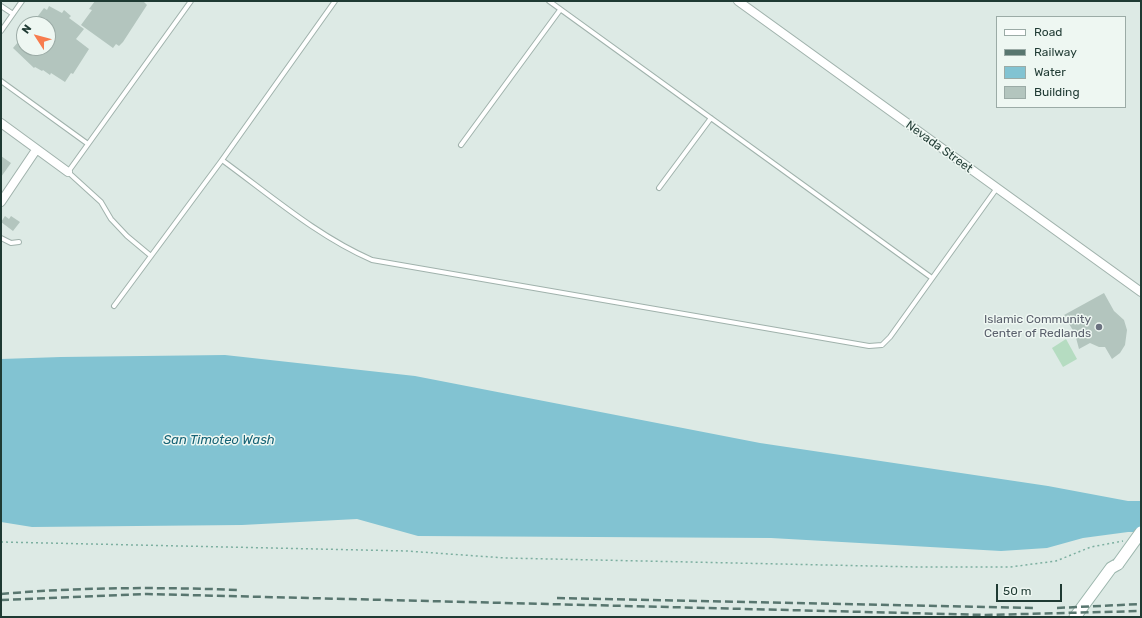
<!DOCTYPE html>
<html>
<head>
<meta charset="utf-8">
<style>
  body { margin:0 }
  #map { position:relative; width:1142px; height:618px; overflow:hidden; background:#ddeae5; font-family:Rubik,sans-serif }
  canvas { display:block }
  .frame { position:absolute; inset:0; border:2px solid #1f3a33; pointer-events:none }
  .legend { position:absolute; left:996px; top:16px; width:130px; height:92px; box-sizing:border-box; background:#eef7f2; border:1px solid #9baba6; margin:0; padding:5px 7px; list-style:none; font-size:12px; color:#1f3a33 }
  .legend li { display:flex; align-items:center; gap:8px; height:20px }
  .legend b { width:20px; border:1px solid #9baba6 }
  .north { position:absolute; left:16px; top:16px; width:40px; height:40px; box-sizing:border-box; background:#eef7f2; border:1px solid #9baba6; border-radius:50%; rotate:306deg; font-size:11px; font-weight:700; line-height:16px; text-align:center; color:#1f3a33 }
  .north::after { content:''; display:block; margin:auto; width:14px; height:18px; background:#f77c4e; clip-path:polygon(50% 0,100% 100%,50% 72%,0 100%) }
  .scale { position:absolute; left:996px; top:584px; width:66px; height:18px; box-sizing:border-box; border:2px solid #1f3a33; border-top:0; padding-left:5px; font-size:12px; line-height:14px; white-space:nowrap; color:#1f3a33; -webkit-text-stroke:3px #eef7f2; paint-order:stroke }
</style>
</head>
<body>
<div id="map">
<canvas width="1142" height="618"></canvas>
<div class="frame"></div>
<ul class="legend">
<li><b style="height:5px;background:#fff"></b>Road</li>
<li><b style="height:5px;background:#58766f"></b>Railway</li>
<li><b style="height:11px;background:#82c3d2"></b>Water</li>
<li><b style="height:11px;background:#b3c5be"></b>Building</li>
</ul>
<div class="north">N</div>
<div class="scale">50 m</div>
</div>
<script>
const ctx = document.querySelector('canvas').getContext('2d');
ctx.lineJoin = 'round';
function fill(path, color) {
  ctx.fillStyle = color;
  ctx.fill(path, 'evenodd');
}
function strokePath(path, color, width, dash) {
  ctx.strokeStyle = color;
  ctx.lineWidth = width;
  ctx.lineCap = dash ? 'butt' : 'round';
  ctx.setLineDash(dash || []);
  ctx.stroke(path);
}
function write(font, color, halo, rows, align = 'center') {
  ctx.font = font + ' Rubik,sans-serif';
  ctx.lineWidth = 3;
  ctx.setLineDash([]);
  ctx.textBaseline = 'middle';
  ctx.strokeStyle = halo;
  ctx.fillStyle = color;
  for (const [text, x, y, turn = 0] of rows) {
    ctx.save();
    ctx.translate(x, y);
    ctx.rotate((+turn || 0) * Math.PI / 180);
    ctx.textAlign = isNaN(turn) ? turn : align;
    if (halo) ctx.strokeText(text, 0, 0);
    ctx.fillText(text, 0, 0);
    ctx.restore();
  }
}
fill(new Path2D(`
  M1066,339L1077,359L1063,367L1052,348Z`), '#b5dcc1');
fill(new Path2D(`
  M225,355L415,376L760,443L1048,486L1128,501H1141V532H1128L1083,538L1047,548L1001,551L771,538L418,536L357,519L242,525L32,527L1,522V359L61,357Z`), '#82c3d2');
fill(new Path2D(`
  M95,1H143L147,5L123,42L119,46L116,44L113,48L81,25L92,10L89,9Z
  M49,6L62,13L64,10L71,16L69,18L84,29L76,39L89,49L73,74L71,73L65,82L51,73L50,75L43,70L42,71L35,67L34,68L13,48L24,35V48H48V24H32L44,8L47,10Z
  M1,156L11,163L1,177Z
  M5,216L9,219L11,216L20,222L13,231L1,222Z
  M1104,293L1114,311L1124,320L1127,330L1125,345L1120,353L1112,359L1105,347H1099L1090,343L1079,349L1075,334L1064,315Z`), '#b3c5be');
const lane = new Path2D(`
  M549,1L932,278
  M1,6L13,14
  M1,31L22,1
  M1,81L88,144
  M461,145L560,10
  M222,160L335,1
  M659,188L711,118
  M1,238L11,243L19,242
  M151,256L127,236L111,219L101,202L68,172L191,1
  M114,306L222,160C270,195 317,236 372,260L869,346L882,345L890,337L997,188`);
const street = new Path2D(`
  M738,1L1141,292
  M1,123L68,172
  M1,202L36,150`);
const secondary = new Path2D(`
  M1075,617L1111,568L1118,564`);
strokePath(lane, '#a0b2ac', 6);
strokePath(street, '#a0b2ac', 10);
strokePath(secondary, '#9cb6ad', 13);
strokePath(new Path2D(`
  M1,542L407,551L505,558L918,567H1010L1056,561L1091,547L1123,541`), '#7cafa0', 1.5, [2, 3]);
strokePath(lane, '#fff', 4);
strokePath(street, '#fff', 8);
strokePath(secondary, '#fff', 11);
strokePath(new Path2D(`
  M1,594C81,587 160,587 239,590
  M557,598L1033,608
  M1,600L147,594L986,615L1141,611
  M1057,608L1141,604`), '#58766f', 2.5, [8, 4]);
const secondaryBridge = new Path2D(`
  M1118,564L1141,532`);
strokePath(secondaryBridge, '#9cb6ad', 13, []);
strokePath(secondaryBridge, '#fff', 11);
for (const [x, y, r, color] of [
  [1099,327,4,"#6b7280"]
]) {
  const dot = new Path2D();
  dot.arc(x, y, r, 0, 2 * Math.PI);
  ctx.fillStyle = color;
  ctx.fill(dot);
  strokePath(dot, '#eef7f2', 1.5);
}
write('12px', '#1f3a33', '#eef7f2', [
  ["Nevada Street",939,147,36]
]);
write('12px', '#5b616d', '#eef7f2', [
  ["Islamic Community",1091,320],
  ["Center of Redlands",1091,334]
], 'right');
write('italic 13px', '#176477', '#eef7f2', [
  ["San Timoteo Wash",219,440]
]);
</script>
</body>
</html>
